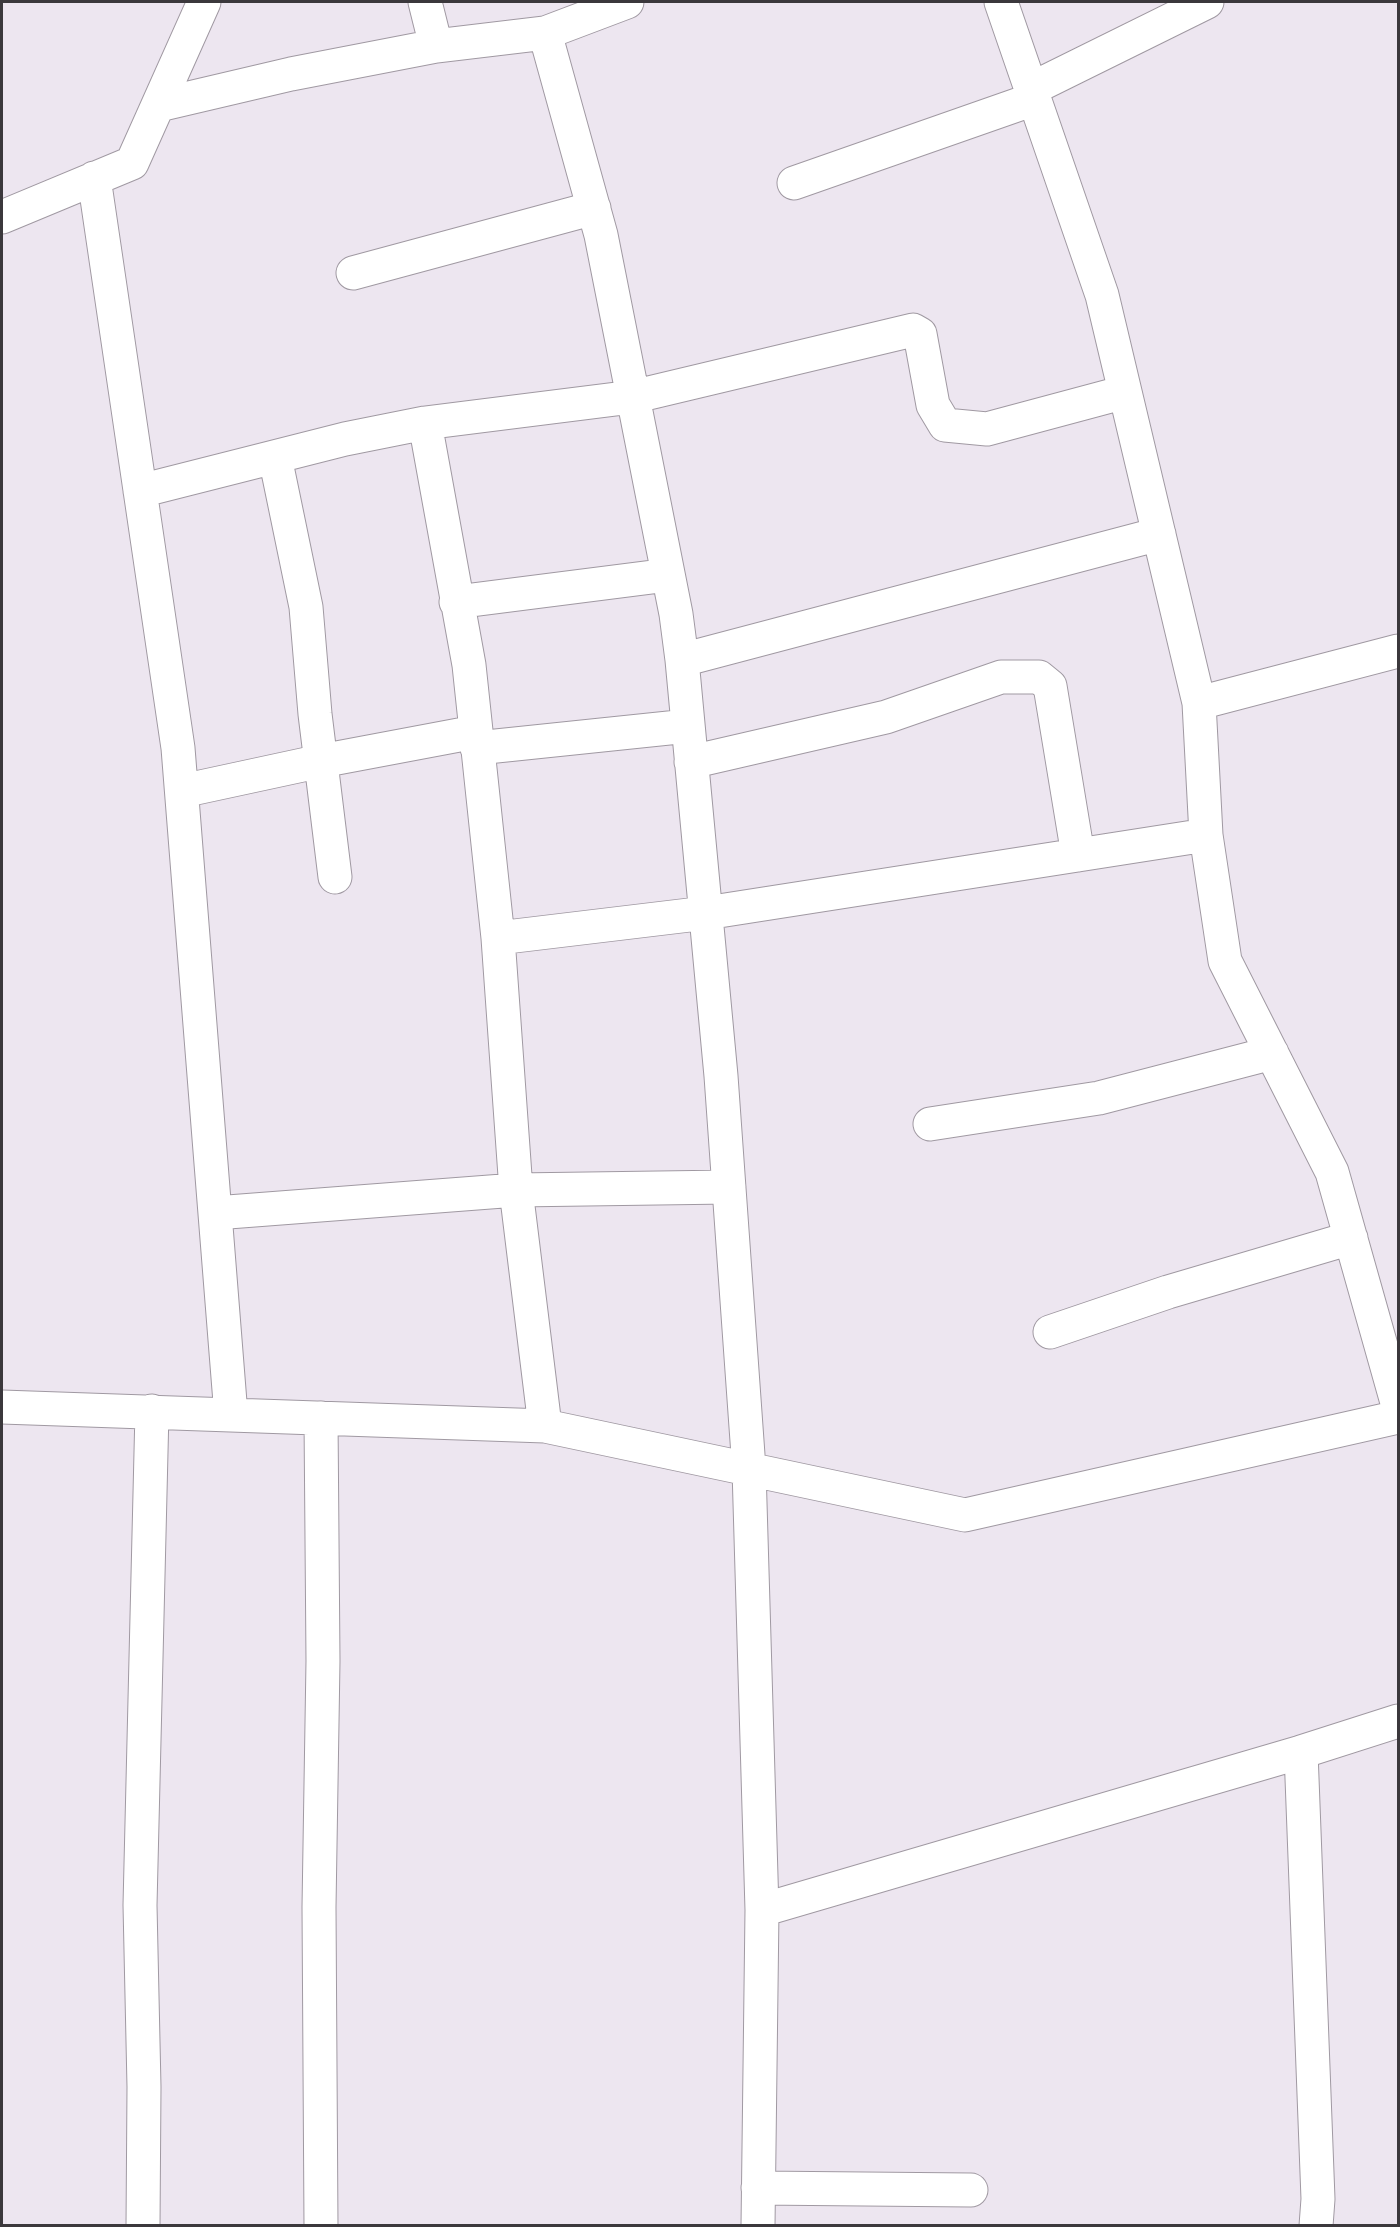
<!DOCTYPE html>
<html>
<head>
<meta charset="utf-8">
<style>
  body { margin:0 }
  #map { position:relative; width:1400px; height:2227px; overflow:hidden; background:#ede6f0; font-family:Signika,sans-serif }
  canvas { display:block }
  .frame { position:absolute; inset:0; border:3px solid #3b383c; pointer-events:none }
</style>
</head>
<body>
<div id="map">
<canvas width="1400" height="2227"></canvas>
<div class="frame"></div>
</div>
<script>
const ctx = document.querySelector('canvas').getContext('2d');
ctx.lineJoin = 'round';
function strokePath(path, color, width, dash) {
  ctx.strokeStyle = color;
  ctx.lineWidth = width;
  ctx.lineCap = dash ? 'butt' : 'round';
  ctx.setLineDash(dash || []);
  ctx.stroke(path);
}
const minor = new Path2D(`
  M425,2L436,46
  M1001,2L1102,295L1199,703L1206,835L1225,961L1332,1172L1398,1406
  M545,33L601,235L676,614L682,660L721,1076L749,1469L762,1910L758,2226
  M1031,89L1207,2
  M159,105L291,74L436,46L545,33L627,2
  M94,178L178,748L231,1415
  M794,183L1034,99
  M2,217L132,163L204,2
  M353,273L594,208
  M425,423L469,665L498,938L516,1190L545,1426
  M275,457L306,607L315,714L335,877
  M140,491L345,439L425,423L632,397L913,330L920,334L933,405L945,425L987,429L1125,392
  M456,602L668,575
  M682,660L1159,534
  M1199,703L1398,651
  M477,748L688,726
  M691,762L886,717L1001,677H1039L1050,686L1078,855
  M182,791L321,761L475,732
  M498,938L706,913L1206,835
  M930,1124L1099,1098L1272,1053
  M215,1213L516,1190L729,1187
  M1050,1332L1168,1292L1351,1238
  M2,1407L545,1426L965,1515L1398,1417
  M321,1418L323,1661L319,1907L321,2226
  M762,1910L1301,1752
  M758,2188L971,2190
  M143,2226L144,2087L140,1905L152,1411
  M1316,2226L1318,2199L1301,1752L1398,1721`);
strokePath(minor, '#a099a2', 35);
strokePath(minor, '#fff', 33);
</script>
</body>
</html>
